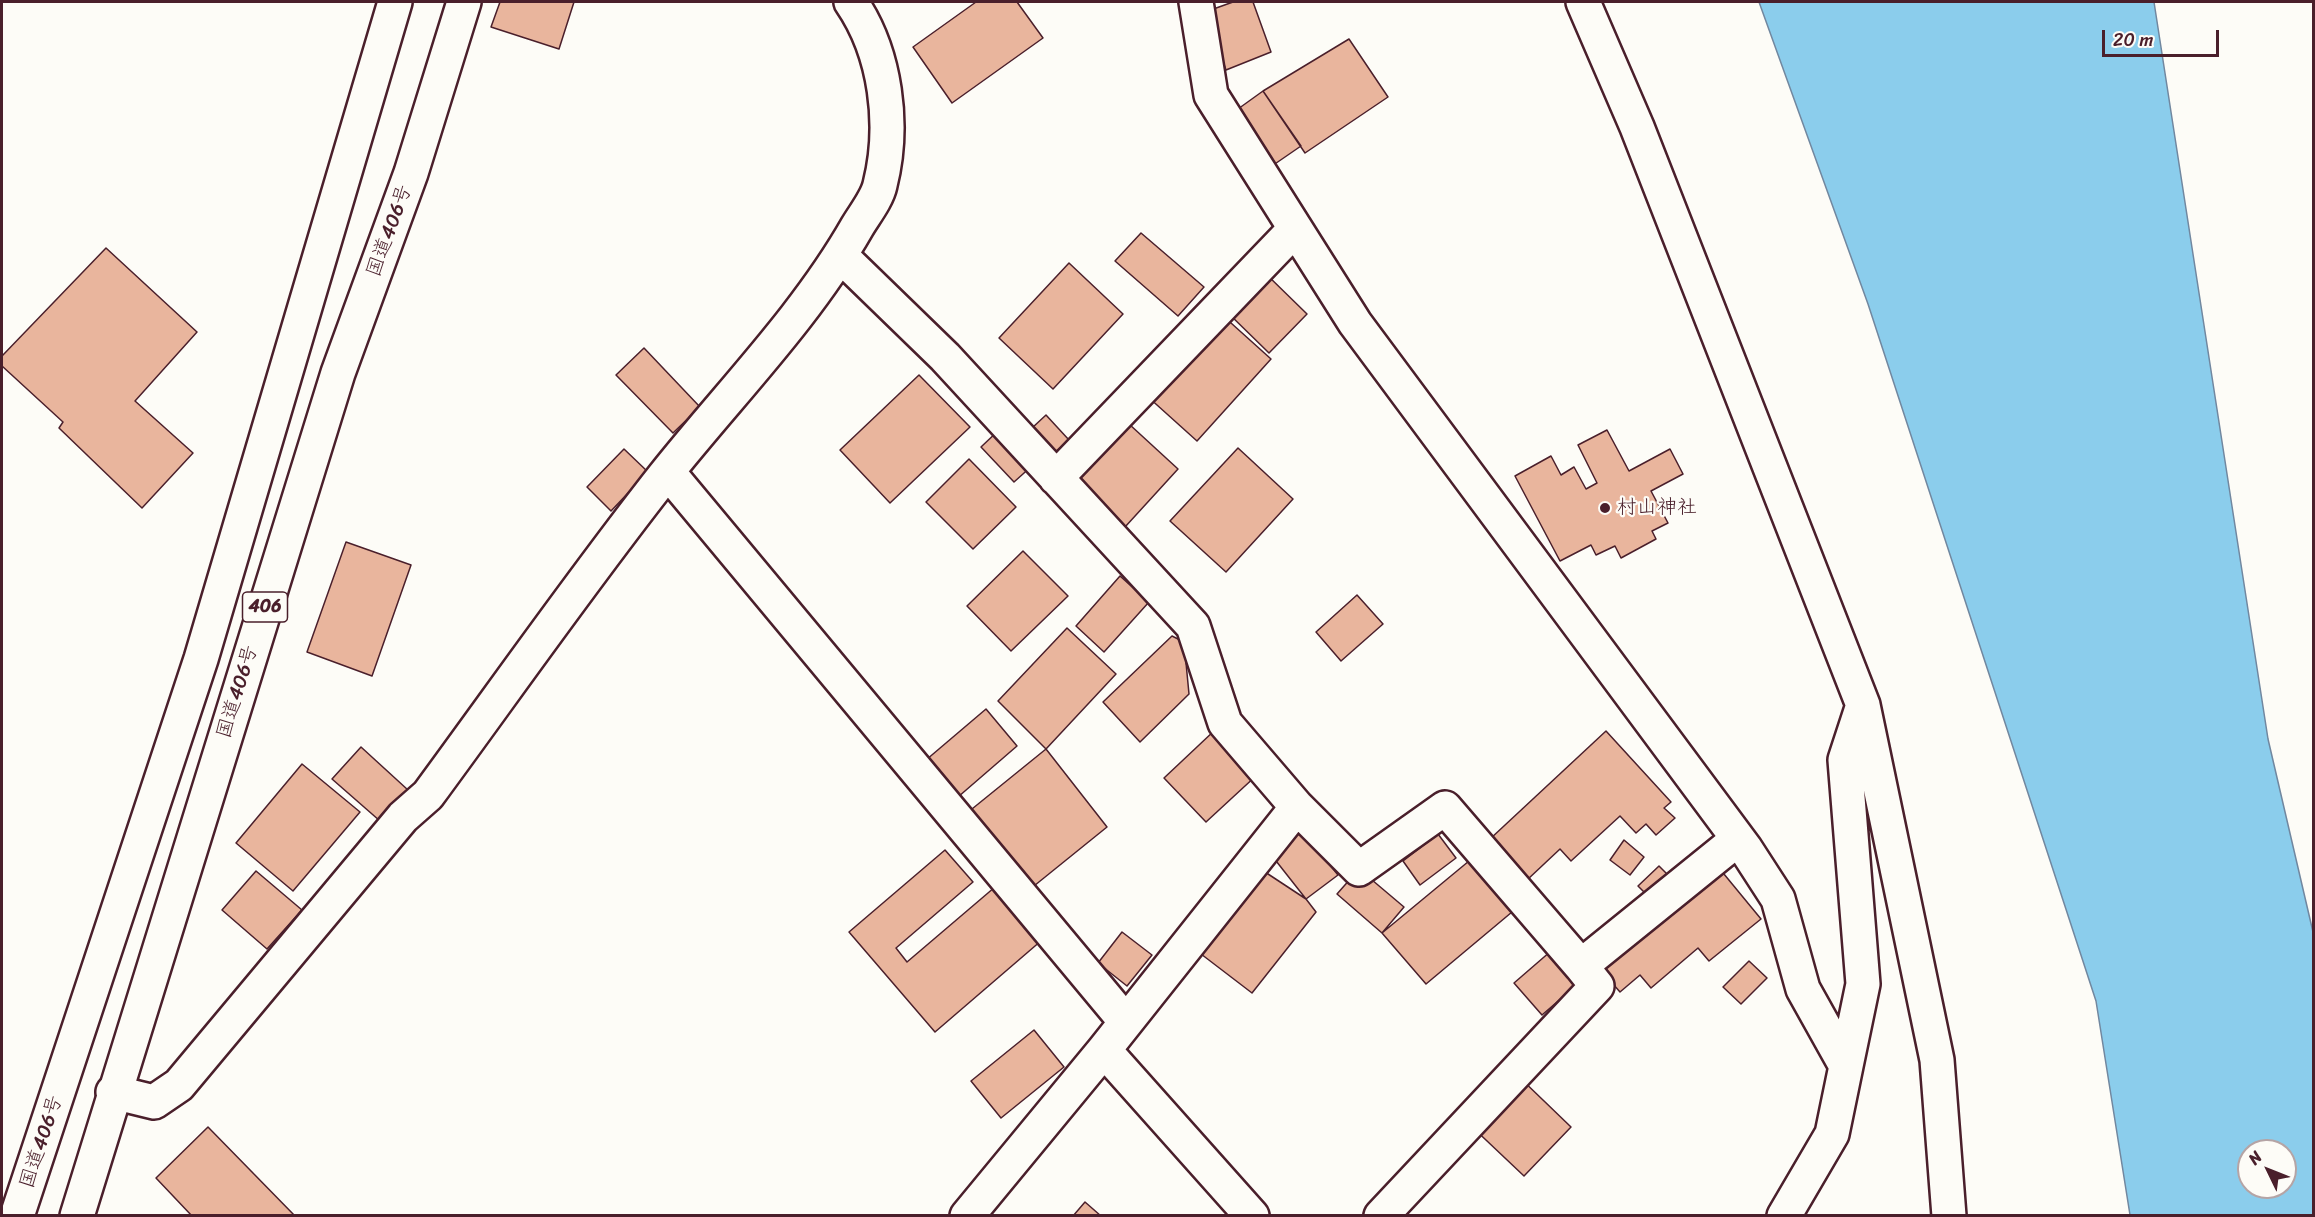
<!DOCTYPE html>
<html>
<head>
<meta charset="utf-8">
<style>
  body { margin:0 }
  #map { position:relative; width:2315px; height:1217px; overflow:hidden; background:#fdfcf7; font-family:Sriracha,sans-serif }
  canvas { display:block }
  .frame { position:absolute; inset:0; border:3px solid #4a1f2b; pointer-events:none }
  .north { position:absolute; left:2237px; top:1139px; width:60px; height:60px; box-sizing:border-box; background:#fdfcf7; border:2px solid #b5a4a5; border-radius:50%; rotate:313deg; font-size:16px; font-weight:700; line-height:24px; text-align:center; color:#4a1f2b }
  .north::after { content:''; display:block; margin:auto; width:21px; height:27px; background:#4a1f2b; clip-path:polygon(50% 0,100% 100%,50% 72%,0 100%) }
  .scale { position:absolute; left:2102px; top:30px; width:117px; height:27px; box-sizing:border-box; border:3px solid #4a1f2b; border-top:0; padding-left:8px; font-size:18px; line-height:21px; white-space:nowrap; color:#4a1f2b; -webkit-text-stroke:4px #fdfcf7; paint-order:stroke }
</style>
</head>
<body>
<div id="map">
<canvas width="2315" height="1217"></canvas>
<div class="frame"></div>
<div class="north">N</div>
<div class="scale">20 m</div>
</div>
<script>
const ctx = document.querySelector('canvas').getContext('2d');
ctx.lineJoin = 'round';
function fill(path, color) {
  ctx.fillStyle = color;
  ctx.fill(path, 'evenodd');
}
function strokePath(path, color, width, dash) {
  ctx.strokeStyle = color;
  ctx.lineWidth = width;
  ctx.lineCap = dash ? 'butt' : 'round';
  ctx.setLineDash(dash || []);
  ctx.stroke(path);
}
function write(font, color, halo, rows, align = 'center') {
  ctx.font = font + ' Sriracha,"Klee One",sans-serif';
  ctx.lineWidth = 4.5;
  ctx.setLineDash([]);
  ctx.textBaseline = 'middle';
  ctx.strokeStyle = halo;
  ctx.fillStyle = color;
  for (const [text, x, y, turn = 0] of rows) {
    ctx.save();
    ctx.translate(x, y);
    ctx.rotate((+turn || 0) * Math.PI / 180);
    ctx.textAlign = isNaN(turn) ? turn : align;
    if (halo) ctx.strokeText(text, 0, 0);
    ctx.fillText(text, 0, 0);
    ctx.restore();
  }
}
const water = new Path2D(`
  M1759,2H2154L2268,739L2313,932V1215H2130L2096,1001L1868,304ZM2249,1151H2285V1187H2249Z`);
fill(water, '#8bcdec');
strokePath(water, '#71879f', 1.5);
const building = new Path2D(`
  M500,2H574L559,49L491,27Z
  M976,2H1017L1043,38L952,103L913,47Z
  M1233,2H1253L1271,52L1226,70L1205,12Z
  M1349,39L1388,97L1305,153L1263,91Z
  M1263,91L1301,146L1269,168L1231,114Z
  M1141,233L1204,287L1178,316L1115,261Z
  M106,248L197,332L135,401L193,453L142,508L59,428L63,422L2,366V356Z
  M1069,263L1123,314L1053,389L999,338Z
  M1264,272L1307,314L1269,353L1226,311Z
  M1221,314L1271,359L1197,441L1147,396Z
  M644,348L700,407L673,433L616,375Z
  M919,375L970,427L890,503L840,450Z
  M1046,415L1069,440L1054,453L1032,428Z
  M1129,424L1178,469L1125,527L1076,481Z
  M1000,429L1033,465L1014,482L981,447Z
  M1607,430L1629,471L1670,449L1683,474L1651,491L1668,523L1652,531L1656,539L1621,558L1615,546L1596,555L1591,545L1560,561L1515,476L1551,456L1561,475L1574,467L1586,489L1597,483L1578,445Z
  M1238,448L1293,499L1226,572L1170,521Z
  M624,449L648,472L611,511L587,487Z
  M969,459L1016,507L973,549L926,502Z
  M346,542L411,565L372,676L307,652Z
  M1023,551L1068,596L1011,651L967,606Z
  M1120,576L1149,602L1104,652L1076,626Z
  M1357,595L1383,624L1341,661L1316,632Z
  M1067,628L1116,674L1046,749L998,701Z
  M1172,636L1184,642L1189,694L1140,742L1103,702Z
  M986,709L1017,746L958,797L926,760Z
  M1215,730L1258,774L1206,822L1164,778Z
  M1606,731L1671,802L1664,808L1675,818L1656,835L1646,824L1636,833L1620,816L1571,861L1560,849L1527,880L1490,839Z
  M361,747L408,790L380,821L332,779Z
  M1046,749L1107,827L1029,890L967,813Z
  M302,764L360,812L293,891L236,843Z
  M1300,828L1338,875L1306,899L1269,852Z
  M1438,834L1456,858L1420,885L1403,861Z
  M1624,840L1644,857L1630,875L1610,860Z
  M945,850L973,882L896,948L907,962L995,887L1042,940L935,1032L849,932Z
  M1469,861L1512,912L1426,984L1382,933Z
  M1659,866L1668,875L1647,895L1638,886Z
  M1719,868L1761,919L1709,961L1698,948L1651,988L1640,975L1620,992L1599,968Z
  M1359,869L1404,907L1382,933L1337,894Z
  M256,871L302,910L267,949L222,910Z
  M1265,872L1306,899L1316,912L1252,993L1201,954Z
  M1122,932L1152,955L1127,986L1098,963Z
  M1551,951L1579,983L1542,1015L1514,983Z
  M1749,961L1767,978L1741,1004L1723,987Z
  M1034,1030L1064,1067L1001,1118L971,1081Z
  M1516,1074L1571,1127L1524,1176L1468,1123Z
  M208,1127L295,1216H192L156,1178Z
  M1085,1202L1101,1216H1073Z`);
fill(building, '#e9b59d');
strokePath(building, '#4a1f2b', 1.5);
const minor = new Path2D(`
  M1196,2L1211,95L1355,323L1745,848L1778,899L1803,989L1846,1066L1863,984L1845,760L1863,705
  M1583,2L1637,127L1863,705L1937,1060L1949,1216
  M841,256L945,357L1193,626L1225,723L1297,807
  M668,472L1126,1022
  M1056,478L1295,229
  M1104,1050L1297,807L1359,869L1445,808L1581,966
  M113,1092L154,1102L179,1085L403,817L428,795C506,689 582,580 664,476C729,394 805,318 857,227C864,215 877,199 880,185C895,125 886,53 851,2
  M967,1216L1104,1050L1252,1216
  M1381,1216L1597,986L1581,966L1738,839
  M1784,1216L1832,1134L1846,1066`);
const highway = new Path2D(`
  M17,1216L201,659L395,2
  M77,1216L338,373L411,173L464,2`);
strokePath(minor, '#4a1f2b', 38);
strokePath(highway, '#4a1f2b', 38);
strokePath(minor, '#fdfcf7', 33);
strokePath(highway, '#fdfcf7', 33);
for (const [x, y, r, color] of [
  [1605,508,6,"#4a1f2b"]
]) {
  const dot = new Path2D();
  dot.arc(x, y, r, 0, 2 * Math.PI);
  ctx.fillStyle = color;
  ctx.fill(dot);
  strokePath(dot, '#fdfcf7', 2);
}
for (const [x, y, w] of [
  [265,607,45]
]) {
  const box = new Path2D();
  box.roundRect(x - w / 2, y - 15, w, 30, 4.5);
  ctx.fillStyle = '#fdfcf7';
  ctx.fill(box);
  strokePath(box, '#4a1f2b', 1.5);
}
write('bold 18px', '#4a1f2b', null, [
  ["406",265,607]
]);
write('20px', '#4a1f2b', '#fdfcf7', [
  ["国道406号",390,231,-70],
  ["国道406号",238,692,-73],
  ["国道406号",42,1142,-72]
]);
write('20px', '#4a1f2b', '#fdfcf7', [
  ["村山神社",1617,508]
], 'left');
</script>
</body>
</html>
